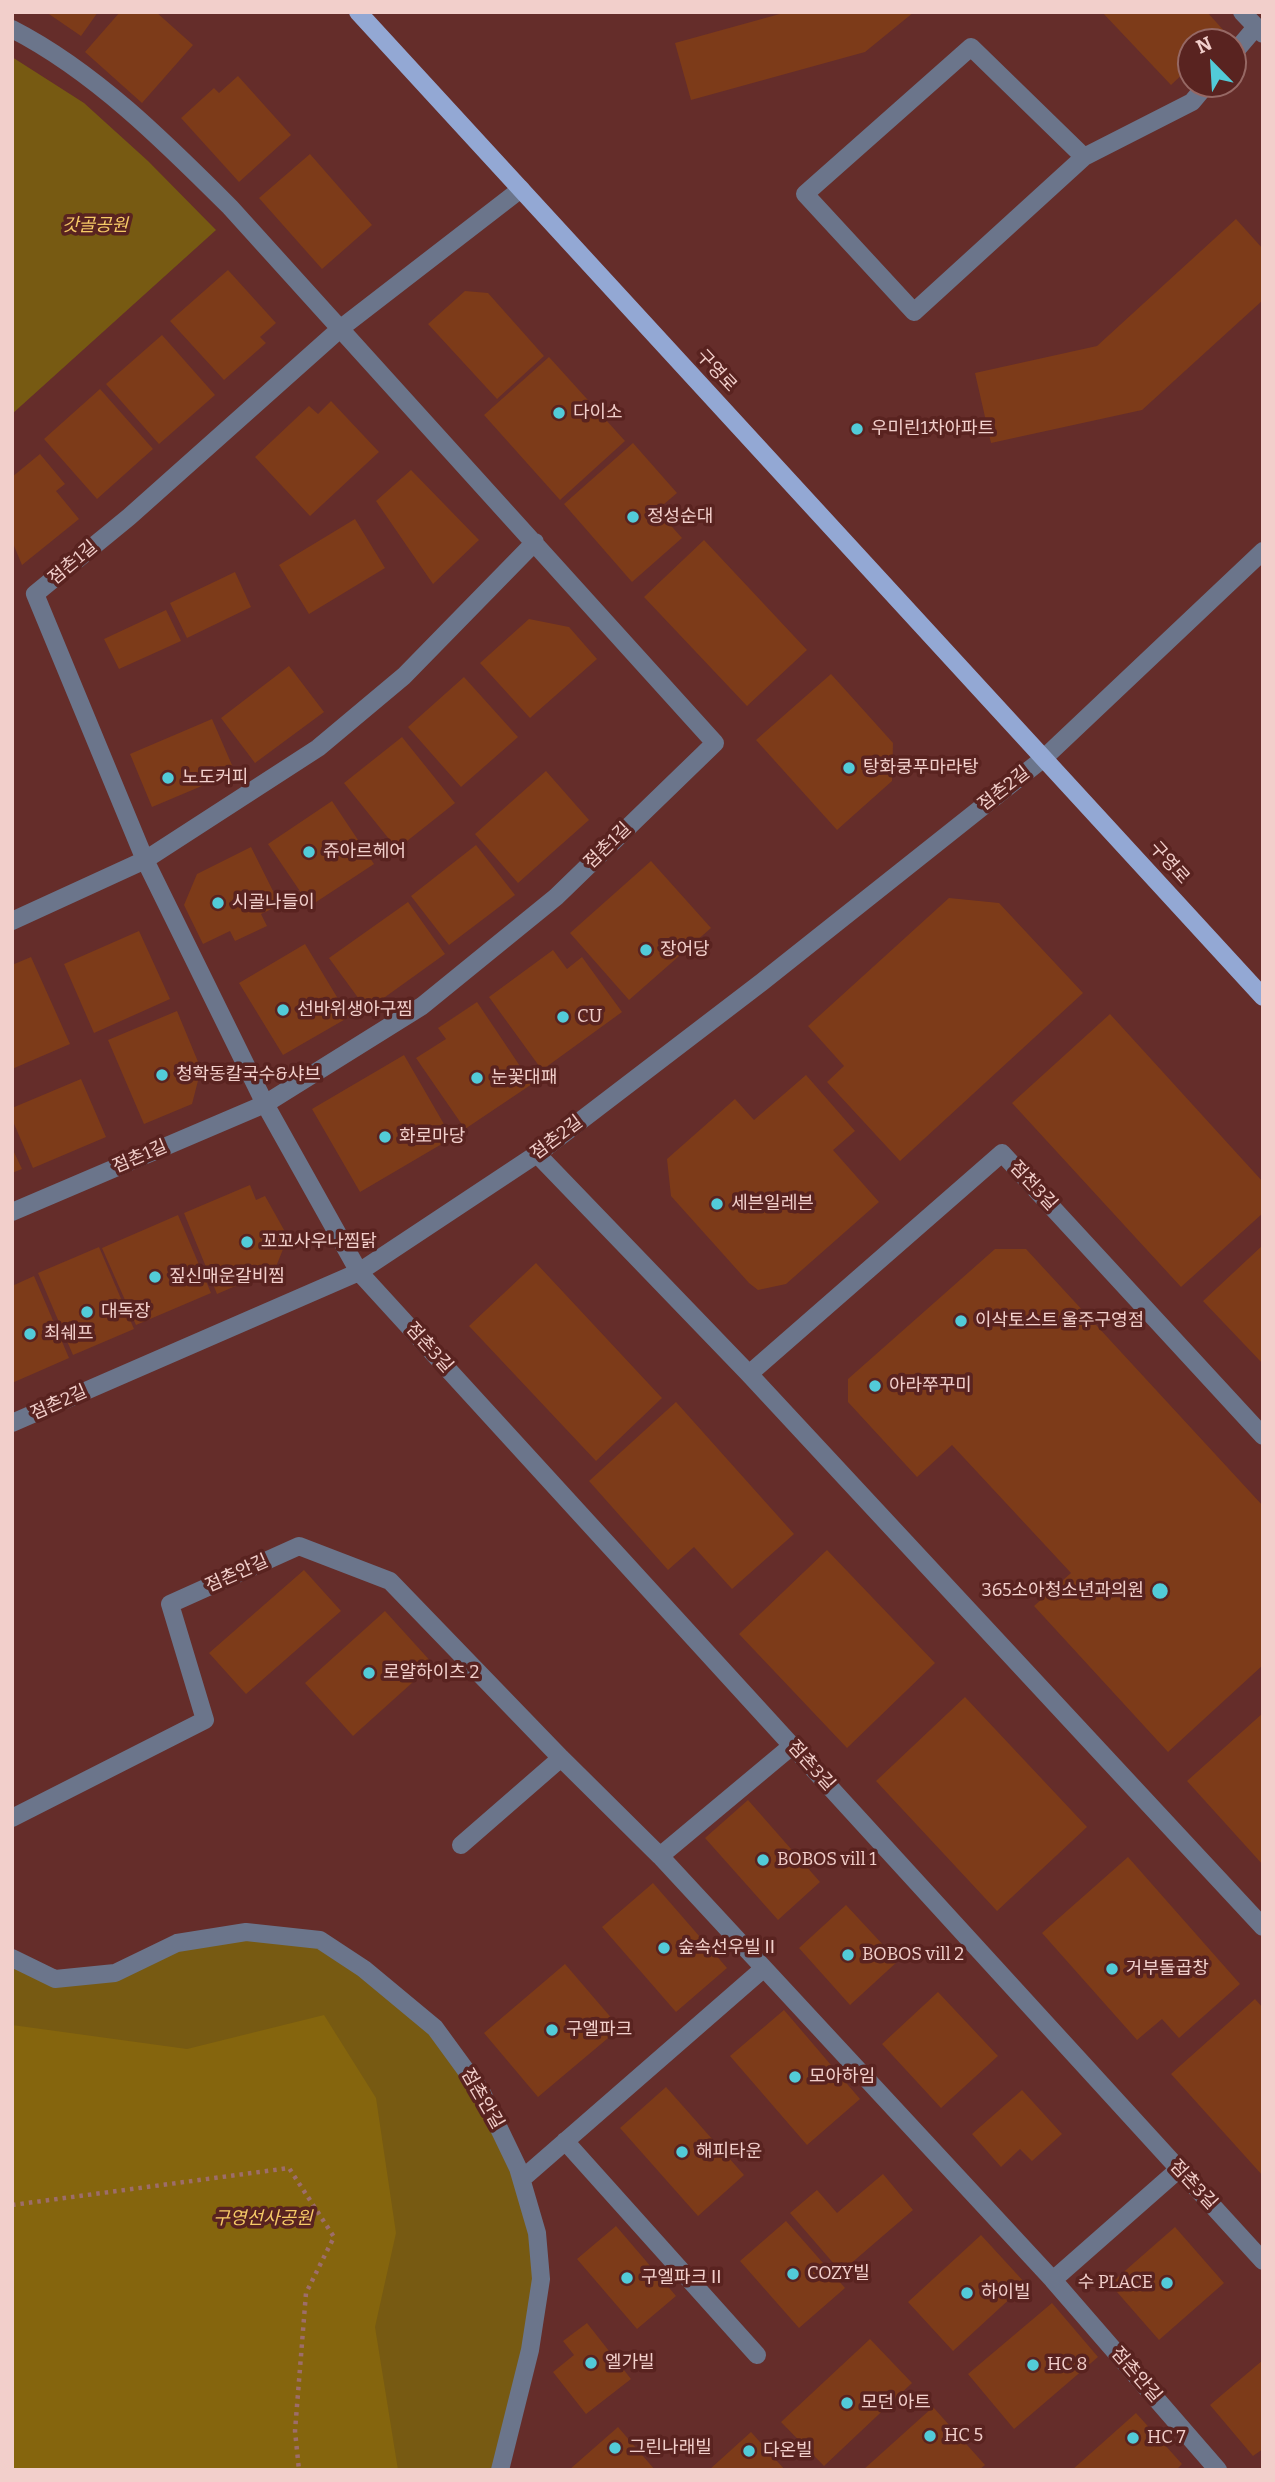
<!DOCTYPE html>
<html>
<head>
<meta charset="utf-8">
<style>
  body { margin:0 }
  #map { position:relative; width:1275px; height:2482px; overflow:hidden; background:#652d2a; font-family:Bitter,serif }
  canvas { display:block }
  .frame { position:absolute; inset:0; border:14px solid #f2cfcb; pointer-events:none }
  .north { position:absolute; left:1177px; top:28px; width:70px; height:70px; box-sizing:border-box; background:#592320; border:2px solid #966864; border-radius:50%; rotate:336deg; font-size:19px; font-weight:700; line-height:28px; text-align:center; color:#f2cfcb }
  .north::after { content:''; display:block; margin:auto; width:24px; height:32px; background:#52cbd8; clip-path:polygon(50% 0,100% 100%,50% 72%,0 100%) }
</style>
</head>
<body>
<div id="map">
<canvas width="1275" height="2482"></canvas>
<div class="frame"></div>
<div class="north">N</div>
</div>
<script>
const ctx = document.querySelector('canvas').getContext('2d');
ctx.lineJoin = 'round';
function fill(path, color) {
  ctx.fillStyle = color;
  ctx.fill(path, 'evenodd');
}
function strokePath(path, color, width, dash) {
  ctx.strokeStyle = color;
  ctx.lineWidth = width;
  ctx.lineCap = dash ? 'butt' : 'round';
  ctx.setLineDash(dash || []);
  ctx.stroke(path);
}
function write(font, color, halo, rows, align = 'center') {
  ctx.font = font + ' Bitter,"Noto Sans KR",serif';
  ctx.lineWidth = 7;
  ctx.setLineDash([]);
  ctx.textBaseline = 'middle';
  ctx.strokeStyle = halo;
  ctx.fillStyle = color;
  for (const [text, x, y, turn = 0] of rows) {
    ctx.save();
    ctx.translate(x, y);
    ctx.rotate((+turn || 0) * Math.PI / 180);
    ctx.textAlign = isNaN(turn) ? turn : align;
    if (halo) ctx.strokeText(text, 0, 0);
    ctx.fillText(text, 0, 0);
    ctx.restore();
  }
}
fill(new Path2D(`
  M12,57L84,103L148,161L216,230L12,414Z
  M246,1932L320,1940L435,2028L518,2168L541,2279L500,2470H12V1958L55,1979L115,1973L177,1943Z`), '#775a12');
fill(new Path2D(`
  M324,2015L376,2098L396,2233L375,2327L398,2470H12V2025L187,2049Z`), '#85650d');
fill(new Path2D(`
  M46,12H98L81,36Z
  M120,12H156L193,45L142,103L85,52Z
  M787,12H914L865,52L691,100L675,43Z
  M1102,12H1207L1226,33L1217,42H1191V66L1171,85Z
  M238,76L291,135L239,182L181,118L214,88L219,93Z
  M310,154L372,225L322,269L259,198Z
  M1236,219L1263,249V300L1142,410L991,443L975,373L1097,346Z
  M228,270L276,323L260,337L266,343L224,380L170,321Z
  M465,291L488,293L544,356L497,399L428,324Z
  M162,335L215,395L159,444L106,384Z
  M549,357L625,441L560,500L484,415Z
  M100,389L153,449L97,499L44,439Z
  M331,401L379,452L310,516L255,457L309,406L318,414Z
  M633,443L677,493L657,510L682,538L632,582L564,504Z
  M40,454L65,484L56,491L79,519L22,565L12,541V477Z
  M411,470L479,540L433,584L376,501Z
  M355,519L385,568L309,614L279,565Z
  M704,540L807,650L747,706L644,597Z
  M235,572L251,607L187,638L170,603Z
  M166,610L181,641L119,669L104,639Z
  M529,619L569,627L597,659L530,718L480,663Z
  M289,666L324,712L255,763L221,718Z
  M831,674L893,743L892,781L837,830L756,740Z
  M464,677L518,737L461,787L408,727Z
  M212,719L235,772L152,807L130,754Z
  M402,737L455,803L397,849L344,783Z
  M546,771L589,820L518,883L475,834Z
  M332,801L374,864L310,906L268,844Z
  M476,845L515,895L449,945L411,896Z
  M251,847L280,905L261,914L267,926L235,941L230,931L203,944L184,905L197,874Z
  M651,861L711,928L629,1000L570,933Z
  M949,898L999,903L1083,993L900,1161L827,1082L844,1066L808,1026Z
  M408,902L445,954L367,1010L329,958Z
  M139,931L170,999L94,1033L64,964Z
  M305,944L349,1017L283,1055L239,983Z
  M553,950L567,969L582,957L622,1012L542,1070L489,997Z
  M31,957L70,1044L12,1069V965Z
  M477,1002L532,1084L465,1129L416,1058L446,1039L438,1028Z
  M177,1011L201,1069L192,1104L144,1124L108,1040Z
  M1110,1014L1263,1182V1213L1181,1287L1012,1103Z
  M404,1055L452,1138L360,1192L312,1109Z
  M806,1075L855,1131L833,1150L879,1202L786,1284L758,1290L749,1283L671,1196L667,1159L735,1099L754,1120Z
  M81,1079L106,1137L33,1168L12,1119V1108Z
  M12,1148L22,1169L12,1173Z
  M250,1185L256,1200L265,1196L288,1237L275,1269L217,1294L184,1213Z
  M178,1215L211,1293L136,1325L102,1248Z
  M1263,1245V1364L1203,1301Z
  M99,1247L134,1329L73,1355L38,1273Z
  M995,1249H1026L1263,1506V1665L1168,1752L1034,1606L1071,1573L952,1445L917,1477L848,1402V1379Z
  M536,1263L662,1398L596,1461L469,1326Z
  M34,1276L69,1358L12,1383V1286Z
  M676,1402L794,1534L732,1589L694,1547L668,1570L589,1481Z
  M827,1550L935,1663L847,1748L739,1634Z
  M304,1570L341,1611L246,1694L209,1653Z
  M385,1611L433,1664L353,1736L305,1683Z
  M965,1697L1087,1827L997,1911L876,1781Z
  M1263,1713V1865L1187,1781Z
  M748,1800L820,1882L778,1920L705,1838Z
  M1128,1857L1240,1984L1179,2038L1162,2019L1137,2040L1042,1933Z
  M653,1883L727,1968L676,2012L602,1927Z
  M846,1905L898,1961L850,2005L799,1948Z
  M565,1964L620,2028L538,2097L484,2033Z
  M938,1992L998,2056L941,2108L882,2044Z
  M1255,1999L1263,2008V2176L1171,2074Z
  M784,2010L860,2099L807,2145L730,2056Z
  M666,2087L744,2175L698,2216L620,2128Z
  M1022,2090L1062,2134L1032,2161L1020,2149L1001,2167L972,2134Z
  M883,2174L913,2210L841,2272L790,2213L817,2190L837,2213Z
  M786,2221L845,2288L799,2328L740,2261Z
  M616,2226L676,2296L637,2329L577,2259Z
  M1175,2227L1224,2283L1159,2340L1110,2284Z
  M981,2235L1026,2284L953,2351L908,2302Z
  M1052,2303L1098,2357L1014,2429L968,2374Z
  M587,2323L631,2379L586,2414L553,2372L574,2355L563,2341Z
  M870,2339L912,2383L824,2466L781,2422Z
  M1263,2360V2449L1253,2456L1210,2405Z
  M933,2407L985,2465L979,2470H863Z
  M1136,2413L1182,2464L1176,2470H1072Z
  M618,2427L655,2470H569Z
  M751,2432L785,2470H709Z`), '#7d3b19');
strokePath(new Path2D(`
  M12,2205L289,2168L334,2237L306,2293L295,2431L299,2470`), '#9d6d6a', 4.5, [3.5, 5]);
strokePath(new Path2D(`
  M1242,12L1263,34
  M12,29C94,71 165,142 230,207L715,743L556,897L422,1006L265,1104L12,1212
  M1233,54L1256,27
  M1084,157L971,47L805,194L914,312L1084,157L1192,102L1207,84
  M535,542L404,676L318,748L145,860L265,1104L359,1272L1263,2261
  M12,921L145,860L35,594L129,517L341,328L521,189
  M537,1154L749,1374L1263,1927
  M749,1374L1002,1153L1263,1436
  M12,1423L359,1272L537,1154L762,982L1044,758L1263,551
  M12,1818L205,1720L170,1604L299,1546L390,1581L561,1758L660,1856L1053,2280
  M461,1845L561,1758
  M660,1856L793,1745
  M12,1958L55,1979L115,1973L177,1943L246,1932L320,1940L364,1969L435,2028L481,2091L518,2168L537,2233L541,2279L530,2350L500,2470
  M565,2141L757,2355
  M1178,2170L1053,2280L1218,2470
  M522,2179L763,1969`), '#6b758b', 18);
strokePath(new Path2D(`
  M358,12L1263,997`), '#93a8d4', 18);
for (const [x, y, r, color] of [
  [559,413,7,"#52cbd8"],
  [857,429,7,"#52cbd8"],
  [633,517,7,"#52cbd8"],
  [849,768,7,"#52cbd8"],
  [168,778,7,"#52cbd8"],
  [309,852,7,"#52cbd8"],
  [218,903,7,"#52cbd8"],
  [646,950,7,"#52cbd8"],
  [283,1010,7,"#52cbd8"],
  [563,1017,7,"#52cbd8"],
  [162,1075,7,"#52cbd8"],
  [477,1078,7,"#52cbd8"],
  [385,1137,7,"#52cbd8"],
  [717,1204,7,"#52cbd8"],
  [247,1242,7,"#52cbd8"],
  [155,1277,7,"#52cbd8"],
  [87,1312,7,"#52cbd8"],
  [961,1321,7,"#52cbd8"],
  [30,1334,7,"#52cbd8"],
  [875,1386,7,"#52cbd8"],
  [1160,1591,9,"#52cbd8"],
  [369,1673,7,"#52cbd8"],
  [763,1860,7,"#52cbd8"],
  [664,1948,7,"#52cbd8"],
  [848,1955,7,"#52cbd8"],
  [1112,1969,7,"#52cbd8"],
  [552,2030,7,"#52cbd8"],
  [795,2077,7,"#52cbd8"],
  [682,2152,7,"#52cbd8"],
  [793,2274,7,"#52cbd8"],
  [627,2278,7,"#52cbd8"],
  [1167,2283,7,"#52cbd8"],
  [967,2293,7,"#52cbd8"],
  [591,2363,7,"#52cbd8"],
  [1033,2365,7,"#52cbd8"],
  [847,2403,7,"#52cbd8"],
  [930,2436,7,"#52cbd8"],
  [1133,2438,7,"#52cbd8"],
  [615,2448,7,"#52cbd8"],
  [749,2451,7,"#52cbd8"]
]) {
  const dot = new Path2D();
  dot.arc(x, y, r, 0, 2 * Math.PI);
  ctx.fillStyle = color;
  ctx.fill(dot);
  strokePath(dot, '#592320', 2.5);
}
write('italic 18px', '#f6ca67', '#592320', [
  ["갓골공원",95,226],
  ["구영선사공원",263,2219]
]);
write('18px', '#f2cfcb', '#592320', [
  ["구영로",716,371,47],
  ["점촌1길",73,563,-40],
  ["점촌2길",1004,789,-38],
  ["점촌1길",608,846,-44],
  ["구영로",1169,863,48],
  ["점촌2길",557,1138,-37],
  ["점촌1길",140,1157,-23],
  ["점천3길",1033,1186,47],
  ["점촌3길",429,1348,48],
  ["점촌2길",59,1403,-24],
  ["점촌안길",237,1574,-24],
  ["점촌3길",811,1766,48],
  ["점촌안길",482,2099,60],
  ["점촌3길",1193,2185,47],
  ["점촌안길",1136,2375,49]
]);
write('18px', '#f2cfcb', '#592320', [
  ["다이소",573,413],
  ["우미린1차아파트",871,429],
  ["정성순대",647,517],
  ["탕화쿵푸마라탕",863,768],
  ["노도커피",182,778],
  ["쥬아르헤어",323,852],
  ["시골나들이",232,903],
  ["장어당",660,950],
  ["선바위생아구찜",297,1010],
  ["CU",577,1017],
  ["청학동칼국수&샤브",176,1075],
  ["눈꽃대패",491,1078],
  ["화로마당",399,1137],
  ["세븐일레븐",731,1204],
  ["꼬꼬사우나찜닭",261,1242],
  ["짚신매운갈비찜",169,1277],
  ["대독장",101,1312],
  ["이삭토스트 울주구영점",975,1321],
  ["최쉐프",44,1334],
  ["아라쭈꾸미",889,1386],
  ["365소아청소년과의원",1144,1591,"right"],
  ["로얄하이츠 2",383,1673],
  ["BOBOS vill 1",777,1860],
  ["숲속선우빌Ⅱ",678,1948],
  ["BOBOS vill 2",862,1955],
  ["거부돌곱창",1126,1969],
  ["구엘파크",566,2030],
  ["모아하임",809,2077],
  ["해피타운",696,2152],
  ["COZY빌",807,2274],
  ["구엘파크Ⅱ",641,2278],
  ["수 PLACE",1153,2283,"right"],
  ["하이빌",981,2293],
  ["엘가빌",605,2363],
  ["HC 8",1047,2365],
  ["모던 아트",861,2403],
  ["HC 5",944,2436],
  ["HC 7",1147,2438],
  ["그린나래빌",629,2448],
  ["다온빌",763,2451]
], 'left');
</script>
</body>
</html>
